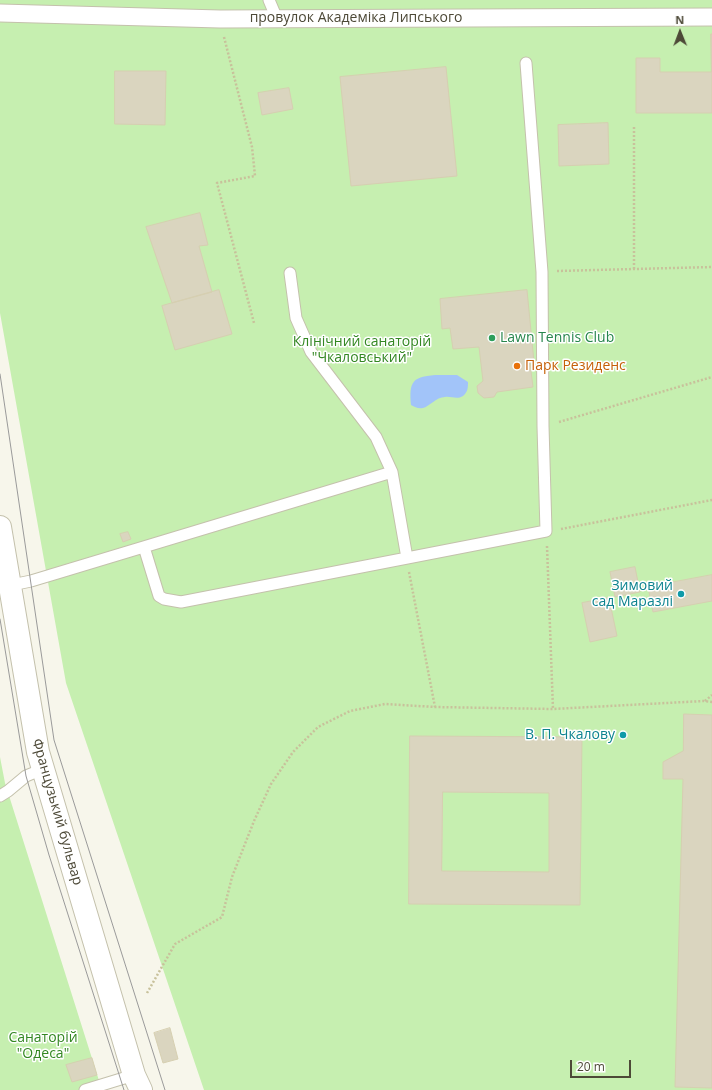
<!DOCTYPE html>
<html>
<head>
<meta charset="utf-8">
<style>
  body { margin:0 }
  #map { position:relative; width:712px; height:1090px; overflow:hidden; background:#f7f6eb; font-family:"Open Sans",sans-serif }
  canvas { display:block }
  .north { position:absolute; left:660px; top:12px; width:40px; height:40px; -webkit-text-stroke:3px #fff; paint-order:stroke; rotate:359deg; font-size:11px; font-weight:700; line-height:16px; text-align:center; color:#4d4937 }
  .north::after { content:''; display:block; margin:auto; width:14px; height:18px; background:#4d4937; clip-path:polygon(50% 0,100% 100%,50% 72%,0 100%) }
  .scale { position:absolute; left:570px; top:1060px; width:61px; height:18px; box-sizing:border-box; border:2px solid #4d4937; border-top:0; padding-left:5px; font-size:12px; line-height:14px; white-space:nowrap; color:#4d4937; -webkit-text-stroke:3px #fff; paint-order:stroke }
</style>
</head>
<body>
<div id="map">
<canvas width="712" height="1090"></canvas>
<div class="north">N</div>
<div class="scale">20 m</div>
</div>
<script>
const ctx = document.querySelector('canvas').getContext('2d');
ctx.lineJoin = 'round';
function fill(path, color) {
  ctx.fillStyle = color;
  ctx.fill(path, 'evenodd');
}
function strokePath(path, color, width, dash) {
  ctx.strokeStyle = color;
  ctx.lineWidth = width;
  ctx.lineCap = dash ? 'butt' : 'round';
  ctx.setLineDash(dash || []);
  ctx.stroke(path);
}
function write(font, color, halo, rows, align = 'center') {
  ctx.font = font + ' "Open Sans",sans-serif';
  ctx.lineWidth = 3;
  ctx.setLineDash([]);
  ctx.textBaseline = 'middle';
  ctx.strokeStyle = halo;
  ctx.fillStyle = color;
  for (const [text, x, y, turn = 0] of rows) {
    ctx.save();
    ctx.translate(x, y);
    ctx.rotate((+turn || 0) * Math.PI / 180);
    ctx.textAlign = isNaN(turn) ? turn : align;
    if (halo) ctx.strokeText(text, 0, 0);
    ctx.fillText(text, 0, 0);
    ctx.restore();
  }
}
fill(new Path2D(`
  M0,0H712V1090H204L66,683L0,313Z
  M0,757L5,783L102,1090H0Z`), '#c6efb0');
fill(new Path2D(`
  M435,375H457L468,382C468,387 468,392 463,396C457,400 451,396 445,397C436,397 429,407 423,408C418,409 415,407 411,405C409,382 412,377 435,375Z`), '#a2c4f9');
const building = new Path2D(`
  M711,34H712V113H636V58H660V72H711Z
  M446,67L457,176L351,186L340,77Z
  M115,71H166L165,125L115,124Z
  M289,88L293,109L262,115L258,93Z
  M608,123L609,164L559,166L558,125Z
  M200,213L208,245L199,246L212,292L172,303L146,227Z
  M219,290L232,334L175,350L162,306Z
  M527,290L534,362L530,363L533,387L497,392L494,397L484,398L478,393L477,386L483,381L479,347L453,349L450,328L442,329L440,299Z
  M128,532L131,539L123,542L120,534Z
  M635,567L640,592L615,597L610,572Z
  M712,575V601L653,612L648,587Z
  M609,598L617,636L590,642L582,603Z
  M684,714L712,715V1088L675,1087L683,779H663V762L683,751Z
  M410,736L582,737L580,905L409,904ZM443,792L549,793V872L442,871Z
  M170,1028L178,1059L163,1063L154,1033Z
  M92,1058L97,1075L72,1082L66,1065Z`);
fill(building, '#dad5bf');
strokePath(building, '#d6cfb1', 1);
const service = new Path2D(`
  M269,0L277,19
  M290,273L296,318L311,352L376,437L392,472L407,558
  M144,547L159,596L164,599L181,602L546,531L543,426L542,272L526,63
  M7,586L31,581L392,472
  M0,796L8,791L26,776L43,769
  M85,1090L134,1075`);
const pedestrian = new Path2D(`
  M0,13L220,19L712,17`);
const tertiary = new Path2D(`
  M0,527L38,752L134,1075L141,1090`);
strokePath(service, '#c4c1ac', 13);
strokePath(pedestrian, '#c4c1ac', 19);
strokePath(tertiary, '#c4c1ac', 24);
strokePath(new Path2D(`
  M224,37L252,147L255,176L217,183L254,323
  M634,269V125
  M557,271L712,267
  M559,422L712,377
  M561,529L712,500
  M547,546L553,709
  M409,572L435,707
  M705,701L712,695
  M147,993L175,944L222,917L232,877L254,821L271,784L293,752L318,727L350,711L385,704L435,707L553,709L704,701L712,702`), '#c8c19b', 2.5, [2, 2]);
strokePath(service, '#fff', 11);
strokePath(pedestrian, '#fff', 17);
strokePath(tertiary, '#fff', 22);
strokePath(new Path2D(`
  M0,374L54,740L165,1090
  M0,619L26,776L49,855L124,1090`), '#9a9a9a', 1);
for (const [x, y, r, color] of [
  [492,338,4,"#2e9e5b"],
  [517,366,4,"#e8710a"],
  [681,594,4,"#0f9aa8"],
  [623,735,4,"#0f9aa8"]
]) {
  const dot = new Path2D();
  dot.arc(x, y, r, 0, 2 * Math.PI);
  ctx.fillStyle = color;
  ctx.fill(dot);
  strokePath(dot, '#fff', 1.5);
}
write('14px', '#4d4937', '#fff', [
  ["провулок Академіка Липського",356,18],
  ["Французький бульвар",57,812,74]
]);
write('14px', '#27864d', '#fff', [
  ["Lawn Tennis Club",500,338]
], 'left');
write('14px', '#338722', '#fff', [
  ["Клінічний санаторій",362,342],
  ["\"Чкаловський\"",362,358],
  ["Санаторій",43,1038],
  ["\"Одеса\"",43,1054]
]);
write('14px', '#c56008', '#fff', [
  ["Парк Резиденс",525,366]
], 'left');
write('14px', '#0d838f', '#fff', [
  ["Зимовий",673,586],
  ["сад Маразлі",673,602],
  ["В. П. Чкалову",615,735]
], 'right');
</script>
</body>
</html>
